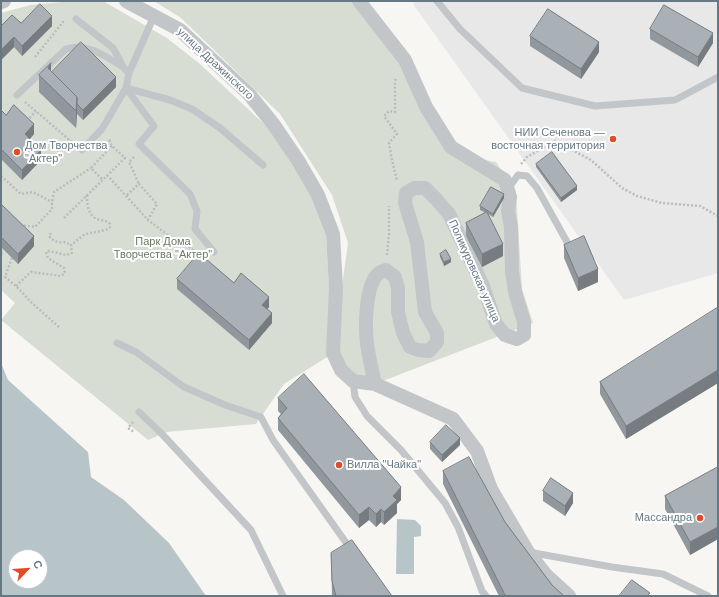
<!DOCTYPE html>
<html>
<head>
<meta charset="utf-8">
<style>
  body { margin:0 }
  #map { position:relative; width:719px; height:597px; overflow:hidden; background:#f7f6f3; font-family:Helvetica,sans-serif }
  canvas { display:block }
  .frame { position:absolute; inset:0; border:2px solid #667884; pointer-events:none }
  .north { position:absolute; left:8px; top:549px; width:40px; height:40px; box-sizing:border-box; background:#fff; border:1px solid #c2c9ce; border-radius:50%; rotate:65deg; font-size:11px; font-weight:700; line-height:16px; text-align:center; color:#667884 }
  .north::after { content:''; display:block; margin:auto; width:14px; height:18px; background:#e04c2a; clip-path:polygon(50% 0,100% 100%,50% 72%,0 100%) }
</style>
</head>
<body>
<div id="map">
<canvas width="719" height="597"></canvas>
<div class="frame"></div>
<div class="north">С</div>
</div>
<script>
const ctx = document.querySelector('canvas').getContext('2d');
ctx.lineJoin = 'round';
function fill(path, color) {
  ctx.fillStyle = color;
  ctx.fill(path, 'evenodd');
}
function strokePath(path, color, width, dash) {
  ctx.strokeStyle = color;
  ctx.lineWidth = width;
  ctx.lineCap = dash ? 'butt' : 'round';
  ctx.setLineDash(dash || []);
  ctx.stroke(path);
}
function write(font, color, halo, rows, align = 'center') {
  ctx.font = font + ' Helvetica,sans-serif';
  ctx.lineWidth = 4;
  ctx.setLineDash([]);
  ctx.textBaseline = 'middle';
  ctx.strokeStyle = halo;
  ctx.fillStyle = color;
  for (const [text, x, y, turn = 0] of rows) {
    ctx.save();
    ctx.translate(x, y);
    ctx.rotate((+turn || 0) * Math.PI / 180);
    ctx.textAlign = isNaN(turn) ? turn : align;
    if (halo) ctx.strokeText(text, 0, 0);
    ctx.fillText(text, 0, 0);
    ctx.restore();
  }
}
fill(new Path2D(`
  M414,1H718V273L624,300L413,4Z`), '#e7e8e7');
fill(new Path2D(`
  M74,1H103L167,38L200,64L280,139L308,185L326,235L333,351L348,243L332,195L280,114L181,18L154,1H359L405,60L426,107L468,157L496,162L516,192L522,289L533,323L375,384L353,381L332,354L284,384L256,424L167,432L148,440L1,320L15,303L1,290V13L30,5Z`), '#d8ddd4');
fill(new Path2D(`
  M1,363L8,380L88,452L91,477L124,500L169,543L206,596H1ZM16,557H40V581H16Z
  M397,519L415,520L421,526V536L414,537V574H396Z`), '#b8c5c8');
strokePath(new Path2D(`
  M35,57L63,22H64
  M396,79L395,81V112L389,111L384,116L397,134L389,143L392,160L397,181
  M25,102L73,143
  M27,121L36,111
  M134,157L129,162L139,184
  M521,164L527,157L555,141L591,160L622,188L637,196L662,203L700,206L718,216
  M107,175L148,220L169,236L183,241L187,237
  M1,176L21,194L33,192L52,202
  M102,179L91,168L112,146
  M127,195L139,184L157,204L148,220
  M64,218L125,158L112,146L109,139
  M20,225L35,227L52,209V202L54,192L91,168
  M51,233L49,236C53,241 58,243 64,242L71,245
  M183,241L200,257
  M1,254L4,251
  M387,255L389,234V206
  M12,258L5,277L16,286L32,303L60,328
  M16,286L31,272L61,276L65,273L64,268L48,258L46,252L49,251L66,255L72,253L71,245L85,234L106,230L110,227V224C105,219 99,221 95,218C87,213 87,202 87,194
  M133,422L128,428L134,432`), '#babdbf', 2.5, [2, 2]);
strokePath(new Path2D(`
  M437,1L460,29L522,88L595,106L675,100L718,77
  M76,19L113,48L124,68L129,73L126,88L102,129L82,150
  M129,73L154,16
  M17,95L66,49C87,42 105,56 123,67
  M508,189L518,175L527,176L537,188L572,251
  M214,252L195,229L197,211L190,194L139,144L154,126L126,88L170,100L192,109L220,128L263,165
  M117,343L136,352L184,387L225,405L261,417L273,440L352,551
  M353,381L355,397L367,416L401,450L445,503L458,527L482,591L486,596
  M139,412L162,434L251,530L283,596
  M528,552L612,567L663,574L708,596`), '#c2c6c9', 7);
strokePath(new Path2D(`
  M126,1L180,30L249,94L274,125L299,162L318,195L333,234L336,288L333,353L341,370L353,381L375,384L453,419L477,451L491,489L528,552L546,575L569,596
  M359,1L405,60L426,107L451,147L505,180L510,197L508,211L511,227L512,271L515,292L524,322V335L517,339L505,335L496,324L483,286L449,214L436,199L425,188H414L406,193L405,203L417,242L425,312L437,333V342L429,351L418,350L410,347L403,333L398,312V288L395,277L386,270C383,271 380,272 378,274C365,286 365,327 367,344C369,357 372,371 375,384
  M1,2L4,1`), '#c2c6c9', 14);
fill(new Path2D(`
  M21,23L52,26L22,56L14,47L1,60Z
  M650,29L713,43L698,67L650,39Z
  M530,36L599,52L581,79L530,46Z
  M51,71L52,72L116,87L83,120L77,114L76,128L39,92V75Z
  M1,110L6,115L34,134L30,139L41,160L22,180L1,159Z
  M536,164L577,190L561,202L536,167Z
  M504,198L493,217L488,214L503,256L482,267L466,236V223L486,213L480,210V206Z
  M1,204L34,246L18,264L1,247Z
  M564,245L598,282L578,291L564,258Z
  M440,254L451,262L444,266L440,257Z
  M177,279L269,307L267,309L272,323L249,350L177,289Z
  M718,310V383L626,439L600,394V382Z
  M278,398L401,500L397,504V513L384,525L381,522L376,527L369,520L359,528L278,430V418L281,414L278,411Z
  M430,442L460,445L442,462L430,449Z
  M718,467V539L690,555L665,509V496Z
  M443,471L505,522L552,585L564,596H499L443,484Z
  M543,491L573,503L565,516L543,501Z
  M331,553L392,596H332Z`), '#91989d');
fill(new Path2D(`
  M52,16V26L22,56V46Z
  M713,33V43L698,67V57Z
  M14,37V47L1,60V50Z
  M599,42V52L581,79V69Z
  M51,63V78L48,68Z
  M116,77V87L83,120V110Z
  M77,97V114L76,128V111Z
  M34,124V134L25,144V134Z
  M41,150V160L22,180V170Z
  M577,186V190L561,202V198Z
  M504,194V198L493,217V214Z
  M34,236V246L18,264V254Z
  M503,244V256L482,267V254Z
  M451,259V262L444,266V262Z
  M598,269V282L578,291V278Z
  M269,297V307L262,315V305Z
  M272,313V323L249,350V340Z
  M718,370V383L626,439V426Z
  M460,438V445L442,462V455Z
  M401,487V500L397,504V513L384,525V512L393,496Z
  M573,493V503L565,516V506Z
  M369,507V520L359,528V515Z
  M381,509V522L376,527V514Z
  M718,527V539L690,555V542Z`), '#767c7f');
const building = new Path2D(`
  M40,4L52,16L22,46L14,37L1,50V26L12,15L21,23Z
  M664,5L713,33L698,57L650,29Z
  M548,9L599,42L581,69L530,36Z
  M81,42L116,77L83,110L77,104V97L52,72Z
  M51,63L48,68L77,97L76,111L39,75Z
  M14,105L34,124L25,134L41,150L22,170L1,149V110L6,115Z
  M552,152L577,186L561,198L536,164Z
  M491,187L504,194L493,214L480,206Z
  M1,204L34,236L18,254L1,237Z
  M487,212L503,244L482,254L466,223Z
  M584,236L598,269L578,278L564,245Z
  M446,250L451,259L444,262L440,254Z
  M199,253L234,283L241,273L269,297L262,305L272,313L249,340L177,279Z
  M717,308L718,310V370L626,426L600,382Z
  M304,374L401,487L393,496L397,500L384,512L381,509L376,514L369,507L359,515L278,418L287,408L278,398Z
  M446,425L460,438L442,455L430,442Z
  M469,457L505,522L552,585L564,596H506L505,595L443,471Z
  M718,467V527L690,542L665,496Z
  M551,478L573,493L565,506L543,491Z
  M352,540L392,596H336L332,581L331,553Z
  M632,580L650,593L647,596H621L620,595Z`);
fill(building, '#a9b1b6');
strokePath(building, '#767c7f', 1);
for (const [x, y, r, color] of [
  [613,139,4,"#e04c2a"],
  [17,152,4,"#e04c2a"],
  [339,465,4,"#e04c2a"],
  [700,518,4,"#e04c2a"]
]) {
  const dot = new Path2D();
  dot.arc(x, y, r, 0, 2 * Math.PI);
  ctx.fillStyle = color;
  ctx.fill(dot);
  strokePath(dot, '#fff', 1.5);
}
write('11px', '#667884', '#fff', [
  ["улица Дражинского",215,64,43],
  ["Поликуровская улица",474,271,66]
]);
write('11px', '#667884', '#fff', [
  ["НИИ Сеченова —",605,133],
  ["восточная территория",605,146],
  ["Дом Творчества",25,146,"left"],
  ["\"Актер\"",25,159,"left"],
  ["Вилла \"Чайка\"",347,465,"left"],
  ["Массандра",692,518]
], 'right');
write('11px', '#6a7b65', '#fff', [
  ["Парк Дома",163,242],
  ["Творчества \"Актер\"",163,255]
]);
</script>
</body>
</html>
